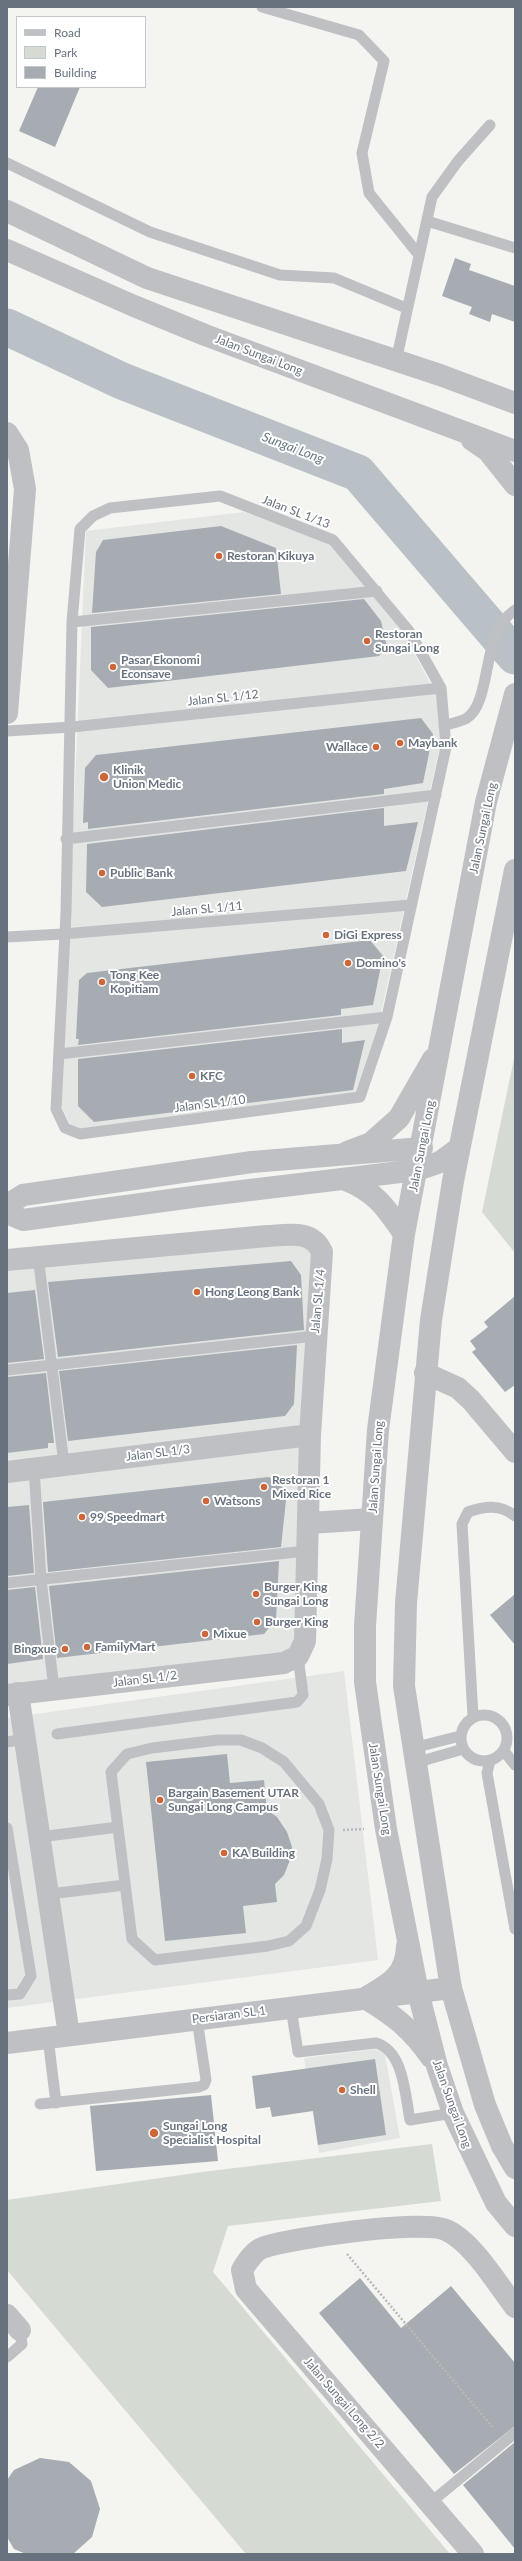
<!DOCTYPE html>
<html>
<head>
<meta charset="utf-8">
<style>
  body { margin:0 }
  #map { position:relative; width:522px; height:2561px; overflow:hidden; background:#f4f4f1; font-family:Lato,sans-serif }
  canvas { display:block }
  .frame { position:absolute; inset:0; border:8px solid #67727e; pointer-events:none }
  .legend { position:absolute; left:16px; top:16px; width:130px; height:72px; box-sizing:border-box; background:#fff; border:1px solid #c2c7cb; margin:0; padding:5px 7px; list-style:none; font-size:12px; color:#67727e }
  .legend li { display:flex; align-items:center; gap:8px; height:20px }
  .legend b { width:20px; border:1px solid #c2c7cb }
</style>
</head>
<body>
<div id="map">
<canvas width="522" height="2561"></canvas>
<div class="frame"></div>
<ul class="legend">
<li><b style="height:5px;background:#bec0c4"></b>Road</li>
<li><b style="height:11px;background:#d5dad2"></b>Park</li>
<li><b style="height:11px;background:#a7acb2"></b>Building</li>
</ul>
</div>
<script>
const ctx = document.querySelector('canvas').getContext('2d');
ctx.lineJoin = 'round';
function fill(path, color) {
  ctx.fillStyle = color;
  ctx.fill(path, 'evenodd');
}
function strokePath(path, color, width, dash) {
  ctx.strokeStyle = color;
  ctx.lineWidth = width;
  ctx.lineCap = dash ? 'butt' : 'round';
  ctx.setLineDash(dash || []);
  ctx.stroke(path);
}
function write(font, color, halo, rows, align = 'center') {
  ctx.font = font + ' Lato,sans-serif';
  ctx.lineWidth = 4;
  ctx.setLineDash([]);
  ctx.textBaseline = 'middle';
  ctx.strokeStyle = halo;
  ctx.fillStyle = color;
  for (const [text, x, y, turn = 0] of rows) {
    ctx.save();
    ctx.translate(x, y);
    ctx.rotate((+turn || 0) * Math.PI / 180);
    ctx.textAlign = isNaN(turn) ? turn : align;
    if (halo) ctx.strokeText(text, 0, 0);
    ctx.fillText(text, 0, 0);
    ctx.restore();
  }
}
fill(new Path2D(`
  M244,512L329,543L403,632L437,696L440,746L378,1027L355,1093L82,1129L70,1124L61,1105L86,531Z
  M307,1242L314,1254L296,1642L285,1653L7,1686V1271L236,1247Z
  M344,1671L378,1960L7,2008V1718Z
  M376,2049L385,2055L400,2138L319,2153L304,2058Z`), '#e4e6e4');
fill(new Path2D(`
  M515,1054V1253L482,1212Z
  M432,2144L441,2201L228,2226L213,2272L450,2554H246L7,2270V2200L202,2172Z`), '#d5dad2');
strokePath(new Path2D(`
  M7,327L122,381L358,473L515,656`), '#b9c1c6', 37);
fill(new Path2D(`
  M38,87H80L55,147L19,131Z
  M455,258L471,264L469,270L515,286V322L492,314L490,322L469,314L472,307L442,296Z
  M221,526L276,548L281,594L92,613L96,552L103,540Z
  M364,599L381,621L387,647L379,656L108,688L91,670V627Z
  M421,718L433,734L423,783L384,789V794L88,829V822L83,823L85,768L96,755Z
  M384,808V826L418,822L406,871L102,907L86,892L87,844Z
  M370,940L383,956L373,1005L341,1009V1015L78,1045L79,1039H76L79,980L87,973Z
  M342,1029V1043L365,1040L353,1090L94,1122L78,1106V1059Z
  M291,1261L301,1275L304,1330L58,1357L48,1282Z
  M35,1290L44,1359L7,1363V1293Z
  M515,1296V1385L505,1392L472,1352L476,1349L470,1341L488,1327L484,1322Z
  M297,1345L294,1404L285,1416L68,1441L59,1371Z
  M46,1373L54,1443H48V1448L7,1453V1377Z
  M269,1477L287,1491L281,1547L48,1572L43,1502Z
  M29,1505L34,1573L7,1576V1507Z
  M279,1561L276,1619L264,1634L57,1658L49,1586Z
  M35,1587L43,1659L7,1664V1590Z
  M515,1594V1645L490,1615Z
  M227,1754L230,1783L264,1780L267,1810L277,1817L287,1832L292,1847L290,1860L284,1875L275,1884L277,1902L243,1906L246,1933L165,1941L146,1762Z
  M375,2059L386,2135L318,2145L313,2111L272,2117L270,2107L256,2109L252,2076Z
  M211,2095L218,2161L96,2171L90,2106Z
  M360,2278L401,2328L451,2286L515,2363V2426L454,2474L319,2313Z
  M515,2442V2549L463,2485Z
  M40,2458L69,2462L91,2481L100,2509L92,2537L73,2554H26L14,2549L7,2537V2480L14,2470Z`), '#a7acb2');
strokePath(new Path2D(`
  M343,1830L364,1829
  M347,2254L494,2429`), '#b7b9bc', 2.5, [2, 2]);
strokePath(new Path2D(`
  M262,7L359,35L384,61L362,153L369,193L419,255
  M7,163L150,232L280,275L334,278L406,308
  M427,221L515,248
  M396,361L432,197L458,161L490,125
  M220,496L333,540L409,631L441,688L446,747L387,1017L360,1097L80,1134L65,1128L56,1109L66,913L72,622L80,529L93,516L110,508Z
  M72,622L377,591
  M444,726C451,723 461,722 467,718C493,700 480,633 515,610
  M7,731L72,727L441,688
  M66,839L436,795
  M7,937L63,934L410,905
  M59,1054L387,1017
  M38,1256L64,1464
  M7,1370L315,1336
  M34,1468L41,1579L54,1689
  M7,1583L306,1551
  M461 1738a23 23 0 1 1 46 0a23 23 0 1 1-46 0Z
  M473,1716L462,1524L468,1512C485,1506 500,1504 515,1516
  M57,1734L297,1702L303,1695L298,1656
  M218,1740H241L262,1748L284,1762L319,1804L329,1830L327,1859L320,1890L306,1926L289,1941L268,1946L155,1960L132,1939L111,1772L127,1754L152,1748Z
  M7,1742L25,1739
  M413,1748L460,1736
  M504,1751L515,1765
  M490,1761L487,1773L515,1929
  M415,1763L463,1749
  M7,1828L31,1976L20,1994L7,1995
  M40,1837L118,1827
  M49,1894L125,1885
  M291,2008L298,2052L376,2043C404,2051 405,2095 410,2120L453,2113
  M48,2038L56,2103
  M40,2104L199,2087L204,2085L206,2080L197,2019
  M7,2357L22,2344L20,2330
  M430,2503L515,2433`), '#bec0c4', 11);
strokePath(new Path2D(`
  M7,433L18,450L25,489L7,713
  M7,1205L23,1195L252,1162L422,1148
  M7,1213L23,1220L200,1196L417,1170
  M7,1260L267,1236C288,1235 312,1229 322,1252L310,1435L305,1641L298,1656L284,1663L7,1695
  M425,1373L458,1388L471,1400L515,1452
  M7,1472L310,1435
  M309,1523L372,1519
  M18,1693L69,2035
  M7,2043L451,1988
  M7,2315L20,2330
  M473,2554L246,2289L242,2270C247,2262 253,2252 262,2248C290,2238 422,2219 446,2230C472,2241 498,2285 515,2307`), '#bec0c4', 22);
strokePath(new Path2D(`
  M7,211L147,278L440,375L515,403
  M7,250L134,306L205,335L515,451
  M472,440L488,451L515,485
  M515,694L486,802L404,1234L378,1430L365,1626V1682L386,1829L418,1992L437,2066L453,2113L496,2203L515,2226
  M515,870L453,1181L431,1320L406,1603L404,1686L451,1988L485,2105L502,2146L515,2168
  M347,1152L371,1143L399,1118L433,1059
  M417,1170L440,1162L459,1148
  M346,1180C376,1192 386,1208 404,1234
  M407,1946C406,1976 389,1984 365,1998C395,2016 411,2029 431,2057`), '#bec0c4', 22);
for (const [x, y, r, color] of [
  [219,556,4,"#cd6638"],
  [367,641,4,"#cd6638"],
  [113,667,4,"#cd6638"],
  [400,743,4,"#cd6638"],
  [376,747,4,"#cd6638"],
  [104,777,5,"#cd6638"],
  [102,873,4,"#cd6638"],
  [326,935,4,"#cd6638"],
  [348,963,4,"#cd6638"],
  [102,982,4,"#cd6638"],
  [192,1076,4,"#cd6638"],
  [197,1292,4,"#cd6638"],
  [264,1487,4,"#cd6638"],
  [206,1501,4,"#cd6638"],
  [82,1517,4,"#cd6638"],
  [256,1594,4,"#cd6638"],
  [257,1622,4,"#cd6638"],
  [205,1634,4,"#cd6638"],
  [87,1647,4,"#cd6638"],
  [65,1649,4,"#cd6638"],
  [160,1800,4,"#cd6638"],
  [224,1853,4,"#cd6638"],
  [342,2090,4,"#cd6638"],
  [154,2133,5,"#cd6638"]
]) {
  const dot = new Path2D();
  dot.arc(x, y, r, 0, 2 * Math.PI);
  ctx.fillStyle = color;
  ctx.fill(dot);
  strokePath(dot, '#fff', 1.5);
}
write('12px', '#67727e', '#fff', [
  ["Jalan Sungai Long",259,355,21],
  ["Jalan SL 1/13",296,512,21],
  ["Jalan SL 1/12",223,698,-6],
  ["Jalan Sungai Long",483,828,-78],
  ["Jalan SL 1/11",207,909,-5],
  ["Jalan SL 1/10",210,1104,-7],
  ["Jalan Sungai Long",422,1146,-79],
  ["Jalan SL 1/4",318,1301,-85],
  ["Jalan SL 1/3",158,1453,-7],
  ["Jalan Sungai Long",376,1467,-86],
  ["Jalan SL 1/2",145,1679,-7],
  ["Jalan Sungai Long",380,1789,81],
  ["Persiaran SL 1",229,2015,-7],
  ["Jalan Sungai Long",452,2104,70],
  ["Jalan Sungai Long 2/2",344,2403,49]
]);
write('bold 12px', '#67727e', '#fff', [
  ["Restoran Kikuya",227,556],
  ["Restoran",375,634],
  ["Sungai Long",375,648],
  ["Pasar Ekonomi",121,660],
  ["Econsave",121,674],
  ["Maybank",408,743],
  ["Wallace",368,747,"right"],
  ["Klinik",113,770],
  ["Union Medic",113,784],
  ["Public Bank",110,873],
  ["DiGi Express",334,935],
  ["Domino's",356,963],
  ["Tong Kee",110,975],
  ["Kopitiam",110,989],
  ["KFC",200,1076],
  ["Hong Leong Bank",205,1292],
  ["Restoran 1",272,1480],
  ["Mixed Rice",272,1494],
  ["Watsons",214,1501],
  ["99 Speedmart",90,1517],
  ["Burger King",264,1587],
  ["Sungai Long",264,1601],
  ["Burger King",265,1622],
  ["Mixue",213,1634],
  ["FamilyMart",95,1647],
  ["Bingxue",57,1649,"right"],
  ["Bargain Basement UTAR",168,1793],
  ["Sungai Long Campus",168,1807],
  ["KA Building",232,1853],
  ["Shell",350,2090],
  ["Sungai Long",163,2126],
  ["Specialist Hospital",163,2140]
], 'left');
write('italic 13px', '#687982', '#fff', [
  ["Sungai Long",293,448,21]
]);
</script>
</body>
</html>
